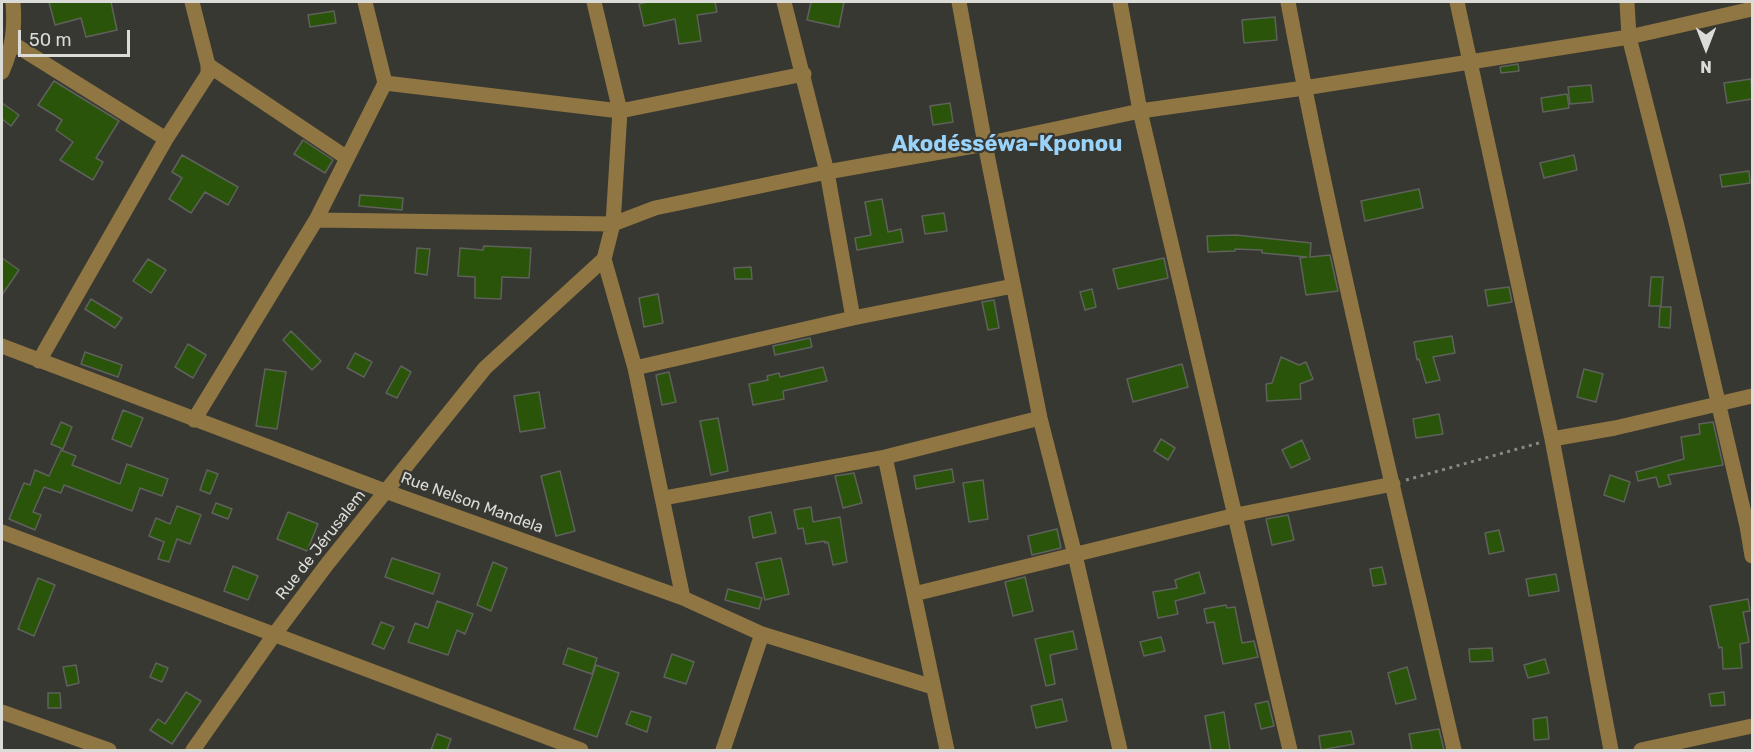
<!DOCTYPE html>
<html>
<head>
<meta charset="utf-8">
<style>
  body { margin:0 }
  #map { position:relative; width:1754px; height:752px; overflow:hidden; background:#383833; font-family:Rubik,sans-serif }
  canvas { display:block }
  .frame { position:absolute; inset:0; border:3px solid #dbdbd8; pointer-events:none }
  .north { position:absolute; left:1676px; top:18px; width:60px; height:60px; -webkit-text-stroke:4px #383833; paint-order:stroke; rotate:180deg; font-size:16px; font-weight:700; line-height:24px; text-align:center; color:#dbdbd8 }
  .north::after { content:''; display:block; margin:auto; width:21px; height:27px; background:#dbdbd8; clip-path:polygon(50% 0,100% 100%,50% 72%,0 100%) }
  .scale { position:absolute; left:18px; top:30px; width:112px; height:27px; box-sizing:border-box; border:3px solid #dbdbd8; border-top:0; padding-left:8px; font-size:18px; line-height:21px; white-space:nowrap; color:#dbdbd8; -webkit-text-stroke:4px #383833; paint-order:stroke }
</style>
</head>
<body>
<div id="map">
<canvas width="1754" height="752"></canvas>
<div class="frame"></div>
<div class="north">N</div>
<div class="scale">50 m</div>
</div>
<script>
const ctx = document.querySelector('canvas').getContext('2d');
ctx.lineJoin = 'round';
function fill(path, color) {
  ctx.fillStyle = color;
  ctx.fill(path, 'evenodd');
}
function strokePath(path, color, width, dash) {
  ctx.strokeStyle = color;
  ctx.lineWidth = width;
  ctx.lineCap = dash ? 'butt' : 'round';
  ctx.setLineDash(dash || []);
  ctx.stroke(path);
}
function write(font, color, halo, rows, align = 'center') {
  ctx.font = font + ' Rubik,sans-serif';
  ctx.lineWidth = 4.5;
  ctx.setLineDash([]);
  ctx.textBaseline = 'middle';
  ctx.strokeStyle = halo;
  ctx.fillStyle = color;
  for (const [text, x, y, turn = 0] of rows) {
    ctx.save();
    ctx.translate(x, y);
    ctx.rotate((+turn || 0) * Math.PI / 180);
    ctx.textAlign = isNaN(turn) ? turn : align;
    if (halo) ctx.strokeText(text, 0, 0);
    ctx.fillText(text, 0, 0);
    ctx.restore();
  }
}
const building = new Path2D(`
  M49,2H111L117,30L86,37L81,18L55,25Z
  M648,2H715L717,12L697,15L701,41L679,44L675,19L644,26L639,4Z
  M811,2H844L839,27L807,20Z
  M334,11L336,23L310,27L308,15Z
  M1275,17L1277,40L1244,43L1242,20Z
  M1518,64L1519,71L1501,73L1500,67Z
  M1751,79L1752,99L1727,103L1724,83Z
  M54,81L119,121L96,158L103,162L93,180L60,160L73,142L56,130L62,120L38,105Z
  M1591,85L1593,102L1570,104L1568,87Z
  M1567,94L1569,108L1543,112L1541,98Z
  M2,103L19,115L11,126L2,119Z
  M950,103L953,122L933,125L930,106Z
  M303,140L333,160L325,173L294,154Z
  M182,155L238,187L228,205L205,192L191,213L169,199L182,178L172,172Z
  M1574,155L1577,170L1544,178L1540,163Z
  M1749,171L1750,183L1722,187L1720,175Z
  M1419,189L1423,208L1365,221L1361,201Z
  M360,195L403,198L402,210L359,206Z
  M882,199L888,232L901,229L903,242L857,250L855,238L871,235L865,202Z
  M944,213L947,231L925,234L922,216Z
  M1236,235L1311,243L1310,257L1330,255L1338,291L1306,295L1300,258L1307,257L1262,253V250L1235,249V251L1208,252L1207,236Z
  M484,246L531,248L529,278L502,277L501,299L475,298V277L458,276L460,248L483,250Z
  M417,248L430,249L427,275L415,273Z
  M2,258L19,270L2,295Z
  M1164,258L1168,278L1118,289L1113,269Z
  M148,259L166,270L151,293L133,281Z
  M751,267L752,279H735L734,268Z
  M1651,277H1663L1661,306H1649Z
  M1509,287L1512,302L1488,306L1485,290Z
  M1092,289L1096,307L1085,310L1080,292Z
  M658,294L663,323L644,327L639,298Z
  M91,299L122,318L115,328L85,309Z
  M994,300L999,328L988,330L982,302Z
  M1660,307H1671L1670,328L1659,327Z
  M291,331L321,361L312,370L283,340Z
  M1452,336L1455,353L1433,357L1440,380L1426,383L1419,359L1417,360L1414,342Z
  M810,338L812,347L775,355L773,346Z
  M188,344L206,355L193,378L175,367Z
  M85,352L122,365L118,377L81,364Z
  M355,353L372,362L364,377L347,368Z
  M1281,357L1299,365L1306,362L1313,379L1300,384L1301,399L1267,401L1266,384L1272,383Z
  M1182,364L1188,387L1133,402L1127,379Z
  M401,366L411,372L397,398L386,393Z
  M823,367L827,381L783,391L784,399L753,405L749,384L768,380L767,376L779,373L780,377Z
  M265,369L286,372L277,429L256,426Z
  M1584,369L1603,374L1596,402L1577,397Z
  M669,372L676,402L662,405L656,375Z
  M539,392L545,428L520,432L514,396Z
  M123,410L143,418L131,447L112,439Z
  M1439,414L1443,434L1416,438L1413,419Z
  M718,418L728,471L711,475L700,421Z
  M61,422L72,427L63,449L51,444Z
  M1713,422L1723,465L1668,475L1671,484L1659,487L1656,477L1638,481L1636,472L1684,459L1681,437L1700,434L1699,424Z
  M1161,439L1175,448L1168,460L1154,451Z
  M1302,440L1310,459L1291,468L1282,450Z
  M61,450L76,456L72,465L120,484L127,464L168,479L162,496L140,488L132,511L64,485L61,493L44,487L33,512L41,515L35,530L9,519L24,483L30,485L35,470L49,476Z
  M952,469L954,482L916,489L914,476Z
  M207,470L218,474L210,494L200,490Z
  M560,471L575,531L556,536L541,476Z
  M854,473L862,503L843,508L835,476Z
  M1610,475L1630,482L1624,502L1604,495Z
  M983,480L988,519L969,522L963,483Z
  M216,503L232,509L228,519L212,513Z
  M177,506L201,515L190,544L177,539L169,562L158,559L164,542L149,536L156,518L170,524Z
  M811,507L813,522L840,517L847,562L833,565L828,542L825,543V541L806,544L803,528L798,529L794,510Z
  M288,512L318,524L307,551L277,539Z
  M771,512L776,533L753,538L749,517Z
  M1288,515L1294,540L1272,545L1266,519Z
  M1057,529L1061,548L1032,555L1028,536Z
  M1499,530L1504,551L1489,554L1485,533Z
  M392,558L440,574L433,594L385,577Z
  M781,558L789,594L765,600L756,563Z
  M493,562L507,568L491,611L477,605Z
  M233,566L258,576L248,600L224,591Z
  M1382,567L1386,584L1373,586L1370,569Z
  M1199,572L1205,593L1175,601L1178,614L1158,618L1153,592L1177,588L1175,580Z
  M1556,574L1559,591L1529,596L1526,579Z
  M1025,577L1033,611L1013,616L1005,582Z
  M38,578L55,585L34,636L18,629Z
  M728,589L762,598L759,609L725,600Z
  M1748,599L1750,611L1743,612L1749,642L1740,644L1742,668L1723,669L1722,647L1719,648L1710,606Z
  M437,601L473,614L465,634L457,630L448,655L408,642L415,623L428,628Z
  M1226,605L1227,608L1235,607L1242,643L1254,641L1258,657L1223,664L1214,622L1207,623L1204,609Z
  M381,622L394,627L384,649L372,644Z
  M1073,631L1077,649L1050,655L1055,684L1046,686L1035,639Z
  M1161,637L1165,651L1144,656L1140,642Z
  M568,648L597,658L592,674L563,664Z
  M1492,648L1493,661L1470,662L1469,649Z
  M672,654L694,662L686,684L664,677Z
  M1545,659L1549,673L1528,678L1524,665Z
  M156,663L168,668L162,682L150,677Z
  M76,665L79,683L67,686L63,667Z
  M596,665L619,673L597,737L574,729Z
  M1407,667L1416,699L1396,704L1388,673Z
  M186,692L201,701L172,744L150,730L158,719L165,724Z
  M1724,692L1725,705L1711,706L1709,694Z
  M48,693H60L61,708H48Z
  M1062,699L1067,721L1036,728L1031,706Z
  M1268,701L1274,726L1261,729L1255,704Z
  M631,711L651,717L647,732L626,724Z
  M1224,712L1230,750H1211L1205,716Z
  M1547,717L1549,739L1534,740L1533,719Z
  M1439,729L1444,750H1412L1409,734Z
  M1351,731L1354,744L1321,750L1319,736Z
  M437,734L451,739L447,750H431Z`);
fill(building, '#2a5409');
strokePath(building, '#5e615c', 1.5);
strokePath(new Path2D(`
  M1406,480L1539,443`), '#888884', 3, [3, 4.5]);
strokePath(new Path2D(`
  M594,2L620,111L613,224L604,259L635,368L683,598
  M784,2L827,172L853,318
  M959,2L985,144L1040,418L1075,555L1120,750
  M1120,2L1140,111L1290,750
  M1288,2C1335,253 1397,501 1454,750
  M1457,2L1552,439L1611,750
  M1627,2L1629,37L1677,226L1747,526L1752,556
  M12,43L166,139
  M208,65L347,158
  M2,72C13,47 15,29 13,2
  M385,83L620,111L804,74
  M316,220L613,224L655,208L827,172L985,144L1140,111L1304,88L1629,37L1752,9
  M2,346L385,491L683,598L762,634L933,687
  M39,361L166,139L208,74V65L192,2
  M635,368L853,318L1013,286
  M194,420L316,220L385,83L365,2
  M1552,439L1615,428L1752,396
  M885,457L947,750
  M664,498L885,457L1040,418
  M2,532L581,750
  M914,594L1236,515L1393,484
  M2,712L109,750
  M193,750L274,635L328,563L485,368L604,259
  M723,750L762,634
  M1641,750L1752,726`), '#907642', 15);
write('16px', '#dbdbd8', '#383833', [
  ["Rue Nelson Mandela",472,503,20],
  ["Rue de Jérusalem",321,545,-52]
]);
write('bold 22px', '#9ad3f9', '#383833', [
  ["Akodésséwa-Kponou",1007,145]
]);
</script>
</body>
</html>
